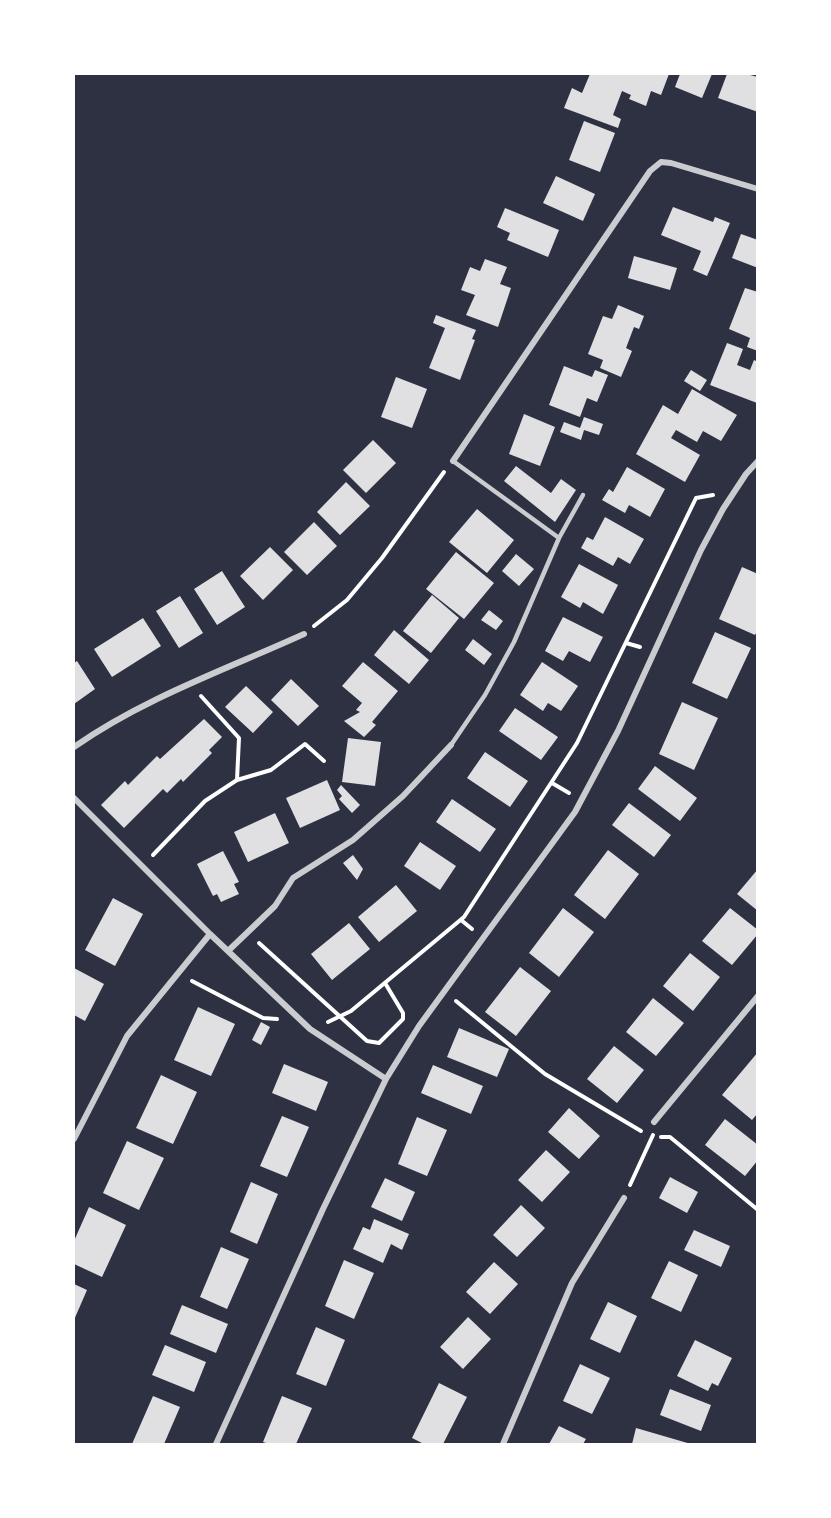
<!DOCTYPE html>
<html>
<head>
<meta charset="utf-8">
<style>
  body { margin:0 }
  #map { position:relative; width:831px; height:1518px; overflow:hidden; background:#2d3142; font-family:"Space Grotesk",sans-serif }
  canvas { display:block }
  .frame { position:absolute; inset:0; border:75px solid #fff; pointer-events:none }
</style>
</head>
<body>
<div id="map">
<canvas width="831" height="1518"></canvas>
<div class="frame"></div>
</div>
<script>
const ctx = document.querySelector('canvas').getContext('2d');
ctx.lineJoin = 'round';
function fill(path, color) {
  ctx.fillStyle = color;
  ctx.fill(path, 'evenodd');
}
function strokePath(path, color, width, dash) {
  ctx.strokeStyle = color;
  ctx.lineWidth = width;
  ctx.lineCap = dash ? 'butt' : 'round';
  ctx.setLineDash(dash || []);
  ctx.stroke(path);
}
fill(new Path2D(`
  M590,74H669L661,95L651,91L646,106L629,99L631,95L622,91L613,115L621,119L618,128L564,108L572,88L582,93Z
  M680,74H712L702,98L675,87Z
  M727,74H746L758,77V112L718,98Z
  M584,121L615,133L600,172L569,160Z
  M556,176L595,194L583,221L543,203Z
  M673,207L713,222L715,217L730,223L707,276L693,270L701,251L661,235Z
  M505,208L559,230L548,257L507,240L510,233L497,227Z
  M741,234L758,240V268L732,258Z
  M634,256L677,268L670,290L628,278Z
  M485,259L507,267L500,284L511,288L498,327L466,315L475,295L461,290L470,267L480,271Z
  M745,288L758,292V351L747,347L750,338L729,329Z
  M618,305L644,316L639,329L634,327L626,348L632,351L621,377L600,368L603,360L588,354L603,316L612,319Z
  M436,315L476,330L472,339L475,340L460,380L429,368L445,328L433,323Z
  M727,343L743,349L737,365L750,370L754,360L758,362L757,403L710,385Z
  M564,366L592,377L595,370L608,375L597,402L587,398L580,417L549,405Z
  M691,370L707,380L700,391L684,381Z
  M396,377L427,389L412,428L381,417Z
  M692,389L737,415L721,441L703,431L697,442L676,430L671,438L700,455L685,482L636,454L663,405L678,414Z
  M524,414L555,427L540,466L509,454Z
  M584,417L603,424L599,435L584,430L581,440L560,432L564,422L580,428Z
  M373,440L396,463L366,493L343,470Z
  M516,466L551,493L561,479L576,490L555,522L504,481Z
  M627,467L665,489L650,517L629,505L625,513L602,500L609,489L613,492Z
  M346,482L370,506L340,535L317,512Z
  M477,509L514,540L487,573L449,542Z
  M605,517L644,539L630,564L618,557L613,566L581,548L587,537L593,540Z
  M314,522L337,546L307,575L284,552Z
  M270,547L293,570L263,600L240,576Z
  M456,552L494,583L464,619L426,589Z
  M516,554L534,569L519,586L502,571Z
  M579,564L618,585L603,614L583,602L580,608L561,597Z
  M742,567L758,574V629L755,635L719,619Z
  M222,571L245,607L217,625L194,589Z
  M432,595L459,618L431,653L403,631Z
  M180,596L203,633L179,648L156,611Z
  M489,610L503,621L496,630L481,620Z
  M563,617L603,637L590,662L569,651L563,661L545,651Z
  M143,618L161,646L112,677L94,649Z
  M394,630L429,660L409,684L374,655Z
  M715,632L751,648L727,699L692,683Z
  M473,639L492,654L484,665L465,650Z
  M77,661L95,689L74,704V663Z
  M363,662L398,691L372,722L376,725L364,737L344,721L360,712L356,710L362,703L342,686Z
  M542,662L578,686L561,711L548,703L543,711L520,695Z
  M291,679L319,706L298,726L271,700Z
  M246,686L273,712L253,733L225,707Z
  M682,702L718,718L694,770L659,754Z
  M515,708L558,737L541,760L499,731Z
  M204,719L222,737L209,750L212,753L183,782L181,779L167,793L163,789L124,828L101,805L125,781L128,785L157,756L160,759Z
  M348,738L381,742L375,786L342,782Z
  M485,752L528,781L510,807L467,778Z
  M655,766L697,798L680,821L638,789Z
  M327,780L340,810L300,828L286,798Z
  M341,785L360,805L352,813L339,799L342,796L337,790Z
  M452,799L496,829L480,852L436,822Z
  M629,803L671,835L654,857L612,825Z
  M275,813L289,843L248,862L234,832Z
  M420,842L456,866L440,890L404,866Z
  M608,850L639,874L605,919L574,895Z
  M223,851L239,882L234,884L239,894L221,902L217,894L213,896L197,864Z
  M353,855L363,869L357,880L343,863Z
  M758,869V911L737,894Z
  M396,885L417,911L379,942L358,917Z
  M113,898L143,914L115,966L85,950Z
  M563,908L594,932L559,977L529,953Z
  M730,908L758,930V934L732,965L702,941Z
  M349,923L370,949L332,980L311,954Z
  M690,953L720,977L693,1011L663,986Z
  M520,967L551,991L516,1036L485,1012Z
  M74,968L104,984L85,1021L74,1015Z
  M653,998L684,1023L656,1056L626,1032Z
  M198,1007L235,1024L211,1076L174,1060Z
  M261,1022L270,1027L261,1045L252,1040Z
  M459,1028L509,1049L497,1077L447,1057Z
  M614,1046L644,1070L617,1103L587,1079Z
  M758,1052V1113L752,1120L722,1095Z
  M284,1064L328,1082L316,1111L272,1093Z
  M433,1065L483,1086L471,1114L421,1093Z
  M161,1075L197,1092L173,1144L136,1128Z
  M569,1108L600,1136L579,1159L548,1132Z
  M282,1116L309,1127L287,1177L260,1166Z
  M417,1117L447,1130L427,1176L398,1164Z
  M725,1119L758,1145V1160L745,1176L705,1145Z
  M127,1141L164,1158L139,1210L103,1193Z
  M546,1150L570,1172L542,1202L518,1180Z
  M670,1177L698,1192L687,1213L659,1198Z
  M385,1178L415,1192L402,1221L371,1207Z
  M251,1182L278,1194L257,1244L230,1232Z
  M521,1205L545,1228L517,1257L493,1235Z
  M89,1207L126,1225L102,1277L74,1264V1241Z
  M374,1219L409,1234L402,1250L391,1244L383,1263L353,1249L363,1227L370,1230Z
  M694,1230L730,1246L721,1267L684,1250Z
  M221,1247L249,1259L227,1309L200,1297Z
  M344,1260L374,1273L354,1319L325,1306Z
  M669,1261L698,1275L681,1312L651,1298Z
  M494,1262L518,1284L490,1314L466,1292Z
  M74,1284L87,1290L74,1320Z
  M608,1302L637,1316L620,1353L590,1339Z
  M182,1305L228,1324L216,1353L170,1334Z
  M468,1317L491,1339L463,1369L440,1347Z
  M316,1327L345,1340L326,1386L296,1374Z
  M695,1340L732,1358L718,1386L712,1383L708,1391L677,1376Z
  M165,1345L206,1362L194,1392L152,1375Z
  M580,1364L610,1378L592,1414L563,1401Z
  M439,1383L467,1397L443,1444H424L412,1438Z
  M670,1389L711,1405L701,1431L660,1415Z
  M153,1396L180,1407L164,1444H132Z
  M282,1396L312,1408L296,1444H269L263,1442Z
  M559,1426L586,1439L583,1444H549Z
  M636,1428L691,1444H632Z`), '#e0e0e3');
strokePath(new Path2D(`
  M314,626L347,600L382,558L444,472
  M626,643L640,647
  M201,696L239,738L237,780
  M552,783L569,793
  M153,855L205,801L237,780L271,770L305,744L324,761
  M461,920L472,929
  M259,943L367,1041L379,1043L403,1019V1013L385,983
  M192,981L263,1018L277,1019
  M456,1001L545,1074L641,1131
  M328,1022L351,1011L464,917L577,743L696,498L713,495
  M661,1137H670L758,1210
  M630,1185L653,1135`), '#fff', 4);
strokePath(new Path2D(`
  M559,538L583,495
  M451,745L485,695L514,642L559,538L453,461`), '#caccd0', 4.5);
strokePath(new Path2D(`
  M453,461L650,171L661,162L671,163L758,189
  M74,747C144,698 227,669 304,634
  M74,798L210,934L310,1029L386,1079
  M228,951L275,906L293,878L353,840L403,796L451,745
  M654,1122L758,996
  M74,1139L127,1036L210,934
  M216,1444L323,1209L386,1079L419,1026L575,812L618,731L701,550L723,509L746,474L758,461
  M503,1444L572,1283L624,1198`), '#caccd0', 6);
</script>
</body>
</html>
